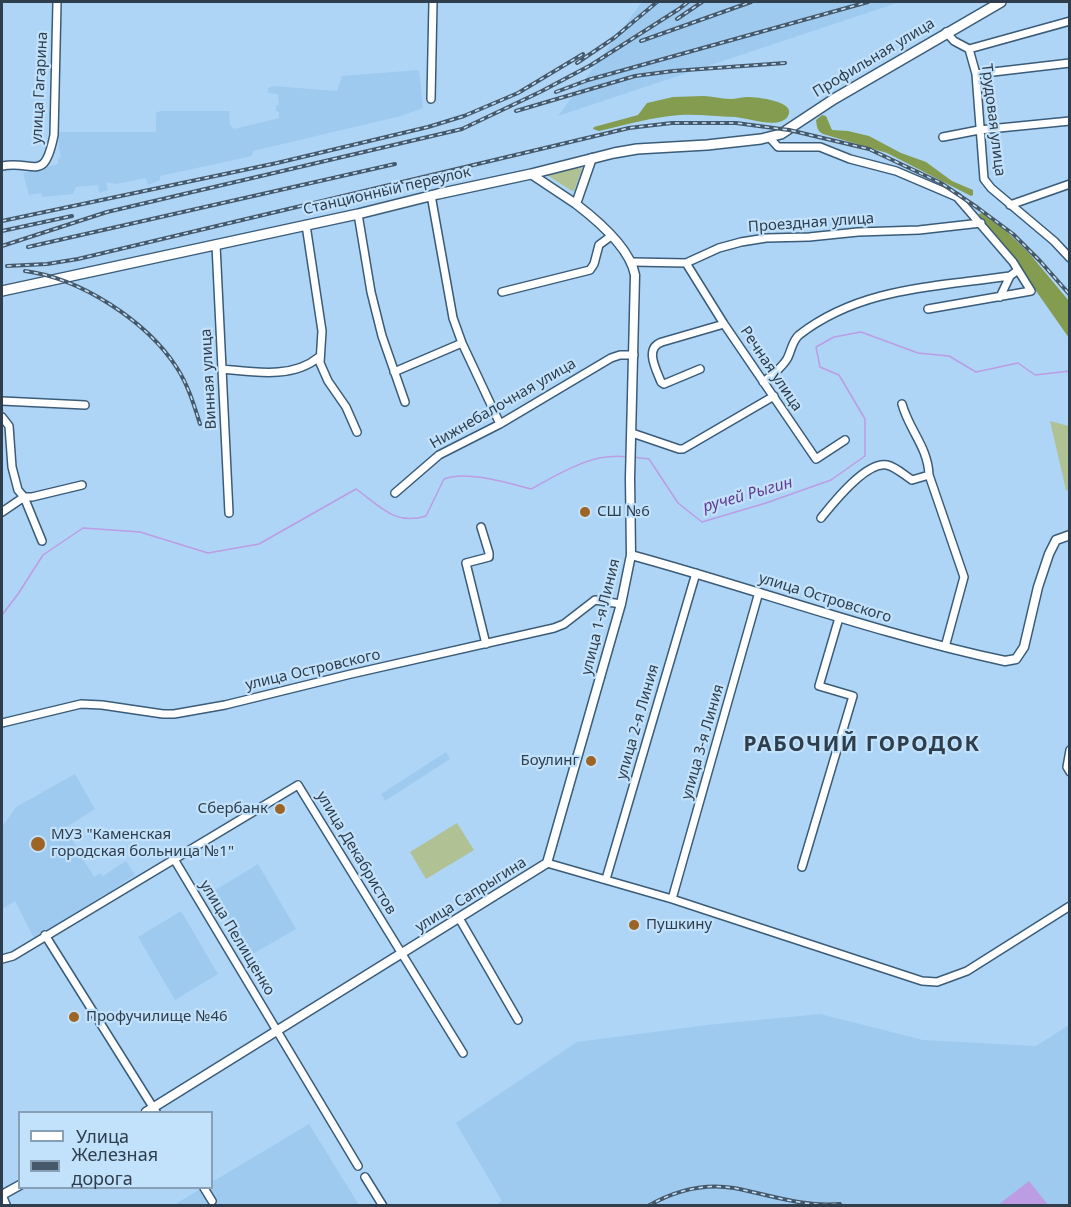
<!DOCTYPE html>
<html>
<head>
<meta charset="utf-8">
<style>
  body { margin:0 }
  #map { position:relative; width:1071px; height:1207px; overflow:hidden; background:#aed5f6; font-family:"Noto Sans",sans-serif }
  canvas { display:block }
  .frame { position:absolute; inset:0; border:3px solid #2f3e4c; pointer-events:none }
  .legend { position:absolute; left:18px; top:1111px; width:195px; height:78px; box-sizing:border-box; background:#c2e1fb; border:2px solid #87a0b5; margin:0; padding:8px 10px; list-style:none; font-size:18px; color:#2f3e4c }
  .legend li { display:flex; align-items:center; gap:12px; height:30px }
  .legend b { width:30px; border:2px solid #87a0b5 }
</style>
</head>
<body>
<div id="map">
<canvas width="1071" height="1207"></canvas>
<div class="frame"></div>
<ul class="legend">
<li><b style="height:8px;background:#fff"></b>Улица</li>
<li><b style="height:8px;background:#46596b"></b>Железная дорога</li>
</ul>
</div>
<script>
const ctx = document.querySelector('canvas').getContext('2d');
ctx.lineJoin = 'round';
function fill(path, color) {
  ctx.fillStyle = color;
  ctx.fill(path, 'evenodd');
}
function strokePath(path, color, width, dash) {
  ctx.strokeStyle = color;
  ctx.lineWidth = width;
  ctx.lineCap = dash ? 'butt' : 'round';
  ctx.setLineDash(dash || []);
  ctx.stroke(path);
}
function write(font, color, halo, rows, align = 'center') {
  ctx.font = font + ' "Noto Sans",sans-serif';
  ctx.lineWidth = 4.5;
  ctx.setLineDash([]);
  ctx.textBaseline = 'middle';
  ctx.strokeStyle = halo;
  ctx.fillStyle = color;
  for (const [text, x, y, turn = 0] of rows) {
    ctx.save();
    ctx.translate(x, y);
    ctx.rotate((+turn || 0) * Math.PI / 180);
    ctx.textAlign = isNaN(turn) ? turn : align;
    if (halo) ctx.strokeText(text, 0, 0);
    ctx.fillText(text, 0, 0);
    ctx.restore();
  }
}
fill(new Path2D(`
  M642,2H900L558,116Z
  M419,70L423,108L401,116L253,151L252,156L160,176V180L148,185L146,178L116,184L106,182L108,190L99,193L98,185L76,187L73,194L42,197L41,193L29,195L23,173L58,164V159L61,157L59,148V132H156V113L160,111H229L230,125L234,129L279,118V112L276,111V105H279L278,94L268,93V88L273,86L337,91L342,76Z
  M446,752L450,759L385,801L381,794Z
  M75,774L95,809L65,828L94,877L100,873L103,876L126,861L135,875L111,891L112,893L109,895L107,893L42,933V936L35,940L15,901L2,909V827L16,807Z
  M258,864L296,929L249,956L212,892Z
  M181,911L218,974L175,1000L138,937Z
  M820,1014L923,1040L1036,1046L1069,1025V1205H496L502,1201L456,1123L577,1042L707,1025Z
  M309,1124L359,1205L172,1206L202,1188H212V1182Z`), '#9ecaf0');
fill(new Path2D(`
  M577,167L582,169L581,172L574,191H572L547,175V174Z
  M1050,421L1069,426V491L1066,490Z
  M457,823L474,850L426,879L410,852Z`), '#b0c193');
fill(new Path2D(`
  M703,96C712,96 721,99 730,99C736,99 742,97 748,97C756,97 797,101 788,116C780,130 748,118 735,117C717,117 699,114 680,115C653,117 625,125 599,131L593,129L594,127L638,115L647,103L673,97Z
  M822,115L826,116L832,130L848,131L869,136L901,153L926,162L952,181L973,190V195L971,196L887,153L823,134C817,131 817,127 816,120Z
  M982,213L1005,230L1029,253L1069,301V338L1015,261L980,219L979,214Z`), '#839c50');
fill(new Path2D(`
  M1029,1181L1048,1205H998Z`), '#bc9ce3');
strokePath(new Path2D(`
  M633,457L649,459L678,503L702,522L766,503L831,480L865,456V419L839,375L820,367L816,347L834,337L861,332L918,353L949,356L976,372L1018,363L1035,375L1070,371
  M2,615L18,594L43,555L83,528L140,532L208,553L259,544L356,489C380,506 395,526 426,516L444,479C466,470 508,483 531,489C561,473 592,452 628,457`), '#bc9ce3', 1.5);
const minor = new Path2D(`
  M946,32L954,41L969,49L976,74L984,179L991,188L1054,241L1070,258
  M969,49L1070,21
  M976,74L1070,63
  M431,99L433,2
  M769,137L778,147H820L850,159L896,171L957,197L1013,262L1031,291L928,309
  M943,137L979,130L1070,121
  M2,166C35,160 44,184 54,135L57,2
  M431,195L453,318L462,343L500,424
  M1010,205L1070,184
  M358,214L371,292L382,336L405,402
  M306,225L322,331L320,363L328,381L346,407L357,432
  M216,245L229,513
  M633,262L686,263L719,248L741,242L766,238L809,237L858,232L919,230L981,223
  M686,263L724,324L816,459L845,440
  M502,292L590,270L594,264L599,245L611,236
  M1000,297L1010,276
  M222,369C254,372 293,379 319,357
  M700,369L664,384L661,382C656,369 644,348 662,342L724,324
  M394,372L462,343
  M763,382C772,375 781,369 787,359C791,352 792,341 799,335C861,287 936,287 1010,276L1018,270
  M2,401L85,405
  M902,404C909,430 928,447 929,475L964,577L945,647
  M2,417L9,426L12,467L18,490L24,497L42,541
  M632,433L679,449H683L774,396
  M395,493L439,455L500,424L611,358L620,355H634
  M2,512L24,497H32L82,485
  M821,518C833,503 866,461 887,465C896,467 904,475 912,480L929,475
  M481,527L489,553V557L466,563L486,644
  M2,723L81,704L102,705L163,714H174L225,705L351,674L554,628L564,624L595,600L621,604
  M1070,750L1067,767L1070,772
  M174,859L358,1166
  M547,863L672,899L922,981L937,982L967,971L1070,906
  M802,867L853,696L819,686L839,618
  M606,879L696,573
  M672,899L759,592
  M459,918L518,1020
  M45,935L156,1112
  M2,959L13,956L298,785L463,1053
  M365,1177L383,1206
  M204,1188L212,1201`);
const tertiary = new Path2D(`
  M531,174L576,204
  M631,555C756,589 878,634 1005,661L1016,659L1024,647L1038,587L1049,554L1056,540L1070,535
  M146,1112L547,863L621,604L631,555L630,478L635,275C630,248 597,220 576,204L592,158
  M2,1195L20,1185
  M2,1196L6,1206`);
const secondary = new Path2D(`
  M2,291L358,214L438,194L531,174L614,153L637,149L707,145L761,139L781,134L834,99L1001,2`);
strokePath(minor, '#3a5c79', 10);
strokePath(tertiary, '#3a5c79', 11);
strokePath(secondary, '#3a5c79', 12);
strokePath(minor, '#fff', 7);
strokePath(tertiary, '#fff', 8);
strokePath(secondary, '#fff', 9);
const rail = new Path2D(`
  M677,19L702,2
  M641,41L751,2
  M577,63L614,38L657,2
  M556,92L588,80L868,2
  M516,111L635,76L673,71L785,63
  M2,221L277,163L428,127L464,116L518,93L583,54
  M2,231L72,216
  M2,246L107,212L462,129L540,92L591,65L679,9L688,2
  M28,247L395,164
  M7,266L47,264L78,259L629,128L672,123H736L789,130L869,149L941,183L978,208L1013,234L1040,261L1070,295
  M25,271C80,278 147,321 177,368C188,385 194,405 200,424
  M648,1206C674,1191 704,1183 734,1188C770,1195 802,1207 840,1204`);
strokePath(rail, '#46596b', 4);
strokePath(rail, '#c2e1fb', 1.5, [4.5]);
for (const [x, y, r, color] of [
  [585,512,6,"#9e6423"],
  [591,761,6,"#9e6423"],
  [280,809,6,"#9e6423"],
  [38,844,8,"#9e6423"],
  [634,925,6,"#9e6423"],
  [74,1017,6,"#9e6423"]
]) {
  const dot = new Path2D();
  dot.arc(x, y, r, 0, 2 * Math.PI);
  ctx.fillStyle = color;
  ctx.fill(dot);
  strokePath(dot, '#c2e1fb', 2);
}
write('15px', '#2f3e4c', '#c2e1fb', [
  ["Профильная улица",874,58,-31],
  ["улица Гагарина",40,88,-87],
  ["Трудовая улица",993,120,83],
  ["Станционный переулок",387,191,-13],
  ["Проездная улица",811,223,-4],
  ["Речная улица",771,369,56],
  ["Винная улица",209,379,-93],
  ["Нижнебалочная улица",503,404,-30],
  ["улица Островского",825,598,17],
  ["улица 1-я Линия",601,617,-76],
  ["улица Островского",313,670,-13],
  ["улица 2-я Линия",638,722,-74],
  ["улица 3-я Линия",703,742,-74],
  ["улица Декабристов",356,853,59],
  ["улица Сапрыгина",471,895,-32],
  ["улица Пелищенко",237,938,59]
]);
write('15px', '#2f3e4c', '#c2e1fb', [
  ["СШ №6",597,512],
  ["Боулинг",579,761,"right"],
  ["Сбербанк",268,809,"right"],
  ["МУЗ \"Каменская",51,835],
  ["городская больница №1\"",51,852],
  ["Пушкину",646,925],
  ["Профучилище №46",86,1017]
], 'left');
write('italic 16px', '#663c91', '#c2e1fb', [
  ["ручей Рыгин",748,495,-16]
]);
ctx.letterSpacing = '1.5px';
write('bold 21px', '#2f3e4c', '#c2e1fb', [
  ["РАБОЧИЙ ГОРОДОК",862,745]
]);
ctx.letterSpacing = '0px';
</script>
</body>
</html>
